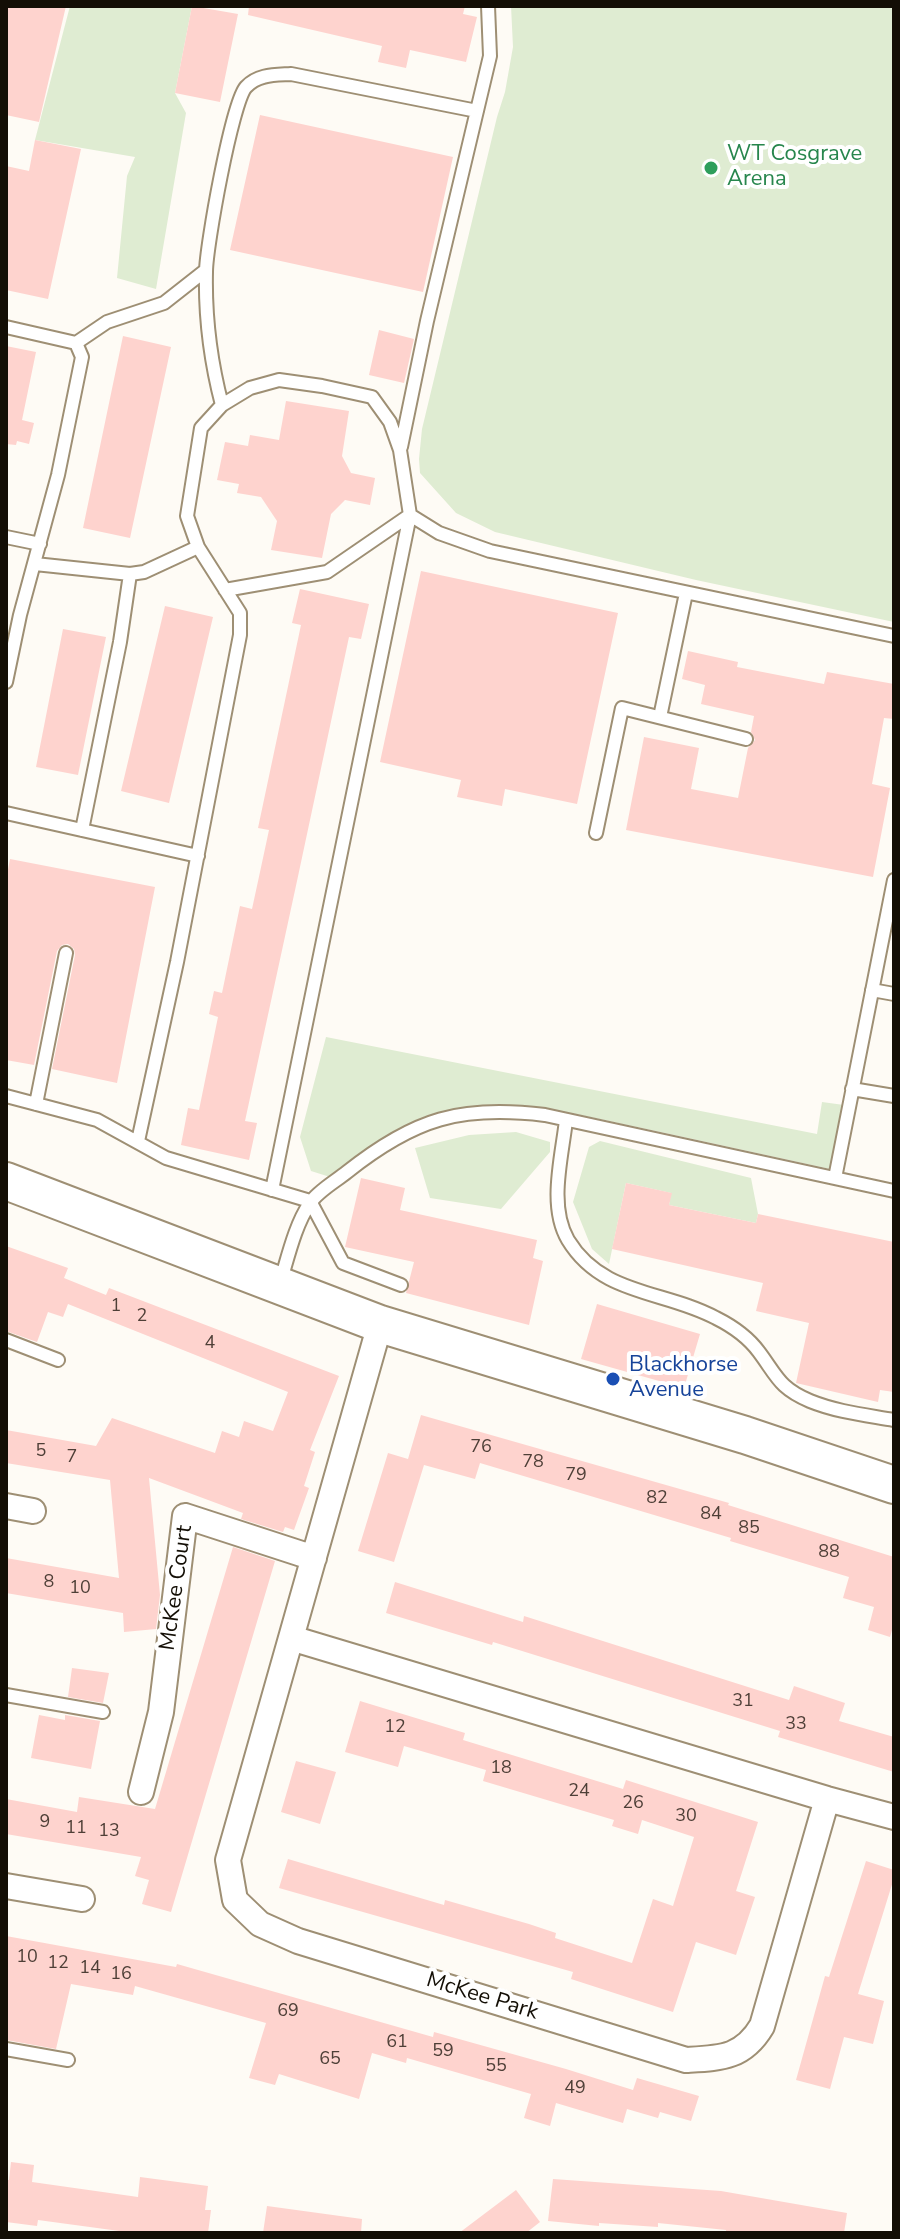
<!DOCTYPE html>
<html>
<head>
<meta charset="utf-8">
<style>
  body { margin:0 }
  #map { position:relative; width:900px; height:2239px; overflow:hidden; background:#fefbf5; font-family:"Nunito Sans",sans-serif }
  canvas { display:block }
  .frame { position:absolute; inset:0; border:8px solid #130e05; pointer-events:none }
</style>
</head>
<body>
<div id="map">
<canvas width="900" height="2239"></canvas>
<div class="frame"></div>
</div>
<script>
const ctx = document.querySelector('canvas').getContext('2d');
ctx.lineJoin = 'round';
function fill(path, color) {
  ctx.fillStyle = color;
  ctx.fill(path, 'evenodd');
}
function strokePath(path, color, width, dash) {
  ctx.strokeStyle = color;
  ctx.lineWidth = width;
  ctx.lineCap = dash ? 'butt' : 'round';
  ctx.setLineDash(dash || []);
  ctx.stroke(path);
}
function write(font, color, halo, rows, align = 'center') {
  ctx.font = font + ' "Nunito Sans",sans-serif';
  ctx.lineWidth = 8;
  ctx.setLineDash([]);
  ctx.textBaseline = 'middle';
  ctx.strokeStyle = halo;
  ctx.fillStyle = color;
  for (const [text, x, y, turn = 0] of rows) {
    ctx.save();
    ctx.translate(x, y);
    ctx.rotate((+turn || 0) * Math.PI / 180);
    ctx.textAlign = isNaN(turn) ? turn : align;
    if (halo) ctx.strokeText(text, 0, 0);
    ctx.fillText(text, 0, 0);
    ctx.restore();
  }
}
fill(new Path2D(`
  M70,6H192L175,93L186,113L156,289L117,278L127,176L135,157L35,140Z
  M511,6H890L894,12V622L696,580L495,532L456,513L420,473L419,459L422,429L497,117L505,92L513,47Z
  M326,1037L817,1134L822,1102L844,1105L830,1169C770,1156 711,1143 651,1130C582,1116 510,1094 440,1112C400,1122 361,1151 330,1177L311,1171L300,1137Z
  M516,1132L550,1142V1152L501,1209L430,1198L415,1148L469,1135Z
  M600,1141L751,1178L758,1214L756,1223L669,1205L671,1193L626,1183L609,1264L592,1249L573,1202L589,1147Z`), '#dfecd2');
fill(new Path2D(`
  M6,6H66L39,122L6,115Z
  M192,6L238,14L220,102L175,93Z
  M249,6H465L463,14L477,17L466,62L410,50L406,68L378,62L382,46L248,15Z
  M260,115L453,157L423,292L230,250Z
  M35,140L81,149L48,299L6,290V166L29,171Z
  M379,330L414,339L404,383L369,375Z
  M123,336L171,347L130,538L83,528Z
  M6,346L36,352L22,420L34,423L29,444L17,441L16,445L6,444Z
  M286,401L349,411L342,456L351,473L375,478L370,505L345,500L331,514L322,558L271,550L277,521L261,497L237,493L239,484L217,480L225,442L248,446L250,435L279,440Z
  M421,571L618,613L577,804L505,789L502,806L457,797L461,780L380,762Z
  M300,589L369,604L361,639L349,637L297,881L245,1121L257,1123L249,1160L181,1145L188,1108L199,1110L218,1017L209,1014L214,991L222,993L240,906L252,909L260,872L269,830L258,828L301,625L292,623Z
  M165,606L213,617L169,803L121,791Z
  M63,629L106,637L78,775L36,767Z
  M688,651L738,662L737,667L824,684L827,672L894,684V719L884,718L872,784L890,788L873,877L626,830L644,737L699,748L691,789L738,798L748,748L755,740L751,732L754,716L701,704L705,685L682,679Z
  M10,859L155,887L117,1083L52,1069L75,955L74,949L68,944L62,945L57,951L34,1065L6,1060V880Z
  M361,1178L405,1188L400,1210L537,1240L533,1258L543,1261L529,1325L406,1293L414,1262L345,1247Z
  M626,1183L672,1193L669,1205L756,1223L758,1214L894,1242V1392L880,1390L878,1402L796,1383L809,1323L756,1311L763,1283L612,1249Z
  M6,1246L68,1268L64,1278L106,1295L109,1288L339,1376L310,1450L315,1452L304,1486L309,1488L294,1530L285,1527L283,1532L241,1519L243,1513L149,1478L160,1595L156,1629L124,1632L123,1613L6,1593V1558L119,1578L110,1480L6,1463V1430L96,1446L112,1418L215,1453L222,1431L239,1437L244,1421L273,1431L288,1392L68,1304L63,1317L48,1312L37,1342L6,1331Z
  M597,1304L700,1334L684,1388L581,1359Z
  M421,1415L729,1503L728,1505L894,1557V1623L890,1637L868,1630L874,1607L843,1598L849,1577L730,1541L731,1538L480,1463L475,1479L424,1465L394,1562L358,1551L388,1453L408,1459Z
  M233,1547L275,1561L171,1912L142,1904L149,1880L135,1876L141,1857L6,1834V1799L77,1812L79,1797L155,1809Z
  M395,1582L523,1622L524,1616L789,1700L794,1686L845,1703L839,1721L894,1737V1772L778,1737L780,1731L493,1642L492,1645L386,1613Z
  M72,1668L109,1673L103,1703L68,1697Z
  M360,1701L465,1733L463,1740L623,1789L626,1780L758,1822L736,1891L755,1897L736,1955L696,1942L673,2012L571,1979L573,1972L279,1888L288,1859L444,1905L445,1900L529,1924L556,1933L555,1938L632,1963L653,1899L673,1906L694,1837L642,1820L638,1834L612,1826L614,1820L483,1781L486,1770L404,1746L398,1767L345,1752Z
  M39,1715L65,1720V1715L100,1721L91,1769L31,1758Z
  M296,1761L336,1772L320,1824L281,1812Z
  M866,1861L894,1870V1878L858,1994L884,2001L873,2044L844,2037L830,2089L796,2080L825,1976L829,1977Z
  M6,1936L176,1967L177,1964L433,2037L434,2032L566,2069L633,2090L631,2096L637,2078L699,2096L691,2121L660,2112L658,2118L627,2109L623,2123L556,2103L550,2126L524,2118L531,2094L407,2058L406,2063L372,2053L359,2099L279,2074L275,2085L249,2078L266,2023L135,1986L133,1995L71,1984L56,2049L6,2040Z
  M11,2162L34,2165L32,2182L138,2197L140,2177L208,2186L205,2210H211L208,2233H134L38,2220L37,2226L6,2222V2180H9Z
  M553,2179L721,2191L847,2213L844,2233H726V2230L658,2223V2227L599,2223V2226L548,2221Z
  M516,2190L540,2222L526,2233H459Z
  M267,2206L362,2219L361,2233H263Z`), '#fed3ce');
const lane = new Path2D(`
  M6,327L76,343L82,357L58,475L20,615L6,682
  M76,343L107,322L164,303L206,270
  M222,405C211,363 205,316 206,272C206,247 232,102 246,87C258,74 275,75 291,74L477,111
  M401,447L427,321L490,56L488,6
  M410,515L439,533L490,551L894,636
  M6,537L40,544
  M35,564L130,574L144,572L198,547
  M225,590L327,572L410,515
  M660,717L686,593
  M6,813L198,856
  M82,830L120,642L130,574
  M596,833L622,708L746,739
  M872,990L894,994
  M852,1089L894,1096
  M6,1096L97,1120L166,1158L310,1201L343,1263L401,1285
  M36,1104L66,953
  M566,1120C562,1157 548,1206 568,1240C602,1296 664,1290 716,1318C732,1326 748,1337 759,1352C777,1376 779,1388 810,1401C837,1412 866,1415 894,1420
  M138,1141L177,962L240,635V613L198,547L187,516L201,428L222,405L250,388L279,380L322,386L372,397L390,422L400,450L410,515L272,1190
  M835,1178L894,880
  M280,1283C288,1257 295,1225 310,1203C318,1191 336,1181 347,1172C415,1118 461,1105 545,1115L894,1191
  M6,1340L58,1360
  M6,1695L103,1712
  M6,2049L68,2060`);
const street = new Path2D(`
  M380,1324L228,1860L235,1900L260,1924L298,1941L686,2060C721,2058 743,2058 762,2026L827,1799
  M6,1506L33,1511
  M291,1638L827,1799L894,1817
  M141,1792L161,1712L185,1516L314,1558
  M6,1886L82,1899`);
const secondary = new Path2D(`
  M6,1181L380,1324L745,1435L894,1485`);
strokePath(lane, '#9e8f74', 16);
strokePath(street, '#9e8f74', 28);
strokePath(secondary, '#9e8f74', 40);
strokePath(lane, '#fff', 12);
strokePath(street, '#fff', 24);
strokePath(secondary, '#fff', 36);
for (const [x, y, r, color] of [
  [711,168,8,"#2e9e5b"],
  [613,1379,8,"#1a4fb4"]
]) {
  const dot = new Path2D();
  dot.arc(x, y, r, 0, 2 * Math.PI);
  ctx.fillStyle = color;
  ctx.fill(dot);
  strokePath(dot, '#fff', 3);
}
write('18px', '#4e3f37', null, [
  ["1",116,1307],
  ["2",142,1317],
  ["4",210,1344],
  ["76",481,1448],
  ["5",41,1452],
  ["7",72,1458],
  ["78",533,1463],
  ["79",576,1476],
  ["82",657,1499],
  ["84",711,1515],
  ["85",749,1529],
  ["88",829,1553],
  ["8",49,1583],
  ["10",80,1589],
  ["31",743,1702],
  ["33",796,1725],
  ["12",395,1728],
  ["18",501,1769],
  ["24",579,1792],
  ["26",633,1804],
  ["30",686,1817],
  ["9",45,1823],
  ["11",76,1829],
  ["13",109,1832],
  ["10",27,1958],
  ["12",58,1964],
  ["14",90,1969],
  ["16",121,1975],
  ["69",288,2012],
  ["61",397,2043],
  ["59",443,2052],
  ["65",330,2060],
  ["55",496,2067],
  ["49",575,2089]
]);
write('22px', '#27864d', '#fff', [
  ["WT Cosgrave",727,155],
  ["Arena",727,180]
], 'left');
write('22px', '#164399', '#fff', [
  ["Blackhorse",629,1366],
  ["Avenue",629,1391]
], 'left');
write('22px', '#130e05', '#fff', [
  ["McKee Court",177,1588,-82],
  ["McKee Park",482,1997,17]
]);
</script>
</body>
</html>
